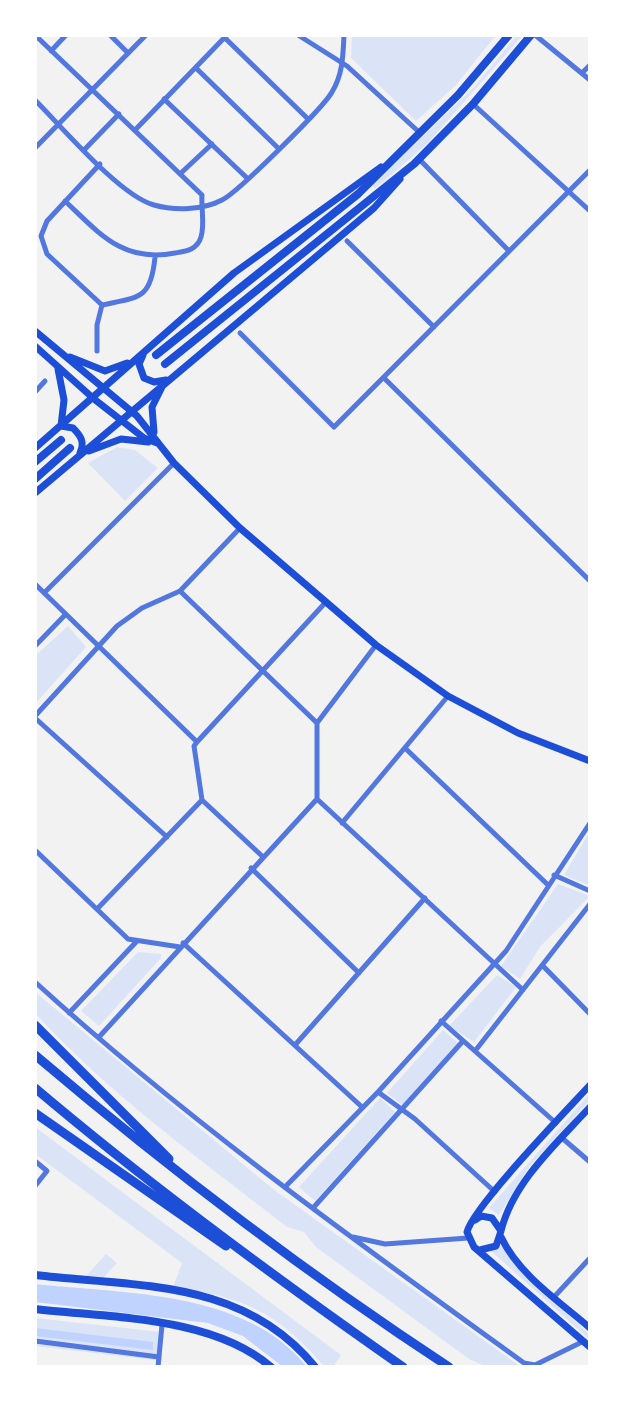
<!DOCTYPE html>
<html>
<head>
<meta charset="utf-8">
<style>
  body { margin:0 }
  #map { position:relative; width:625px; height:1402px; overflow:hidden; background:#f2f2f2; font-family:"Public Sans",sans-serif }
  canvas { display:block }
  .frame { position:absolute; inset:0; border:37px solid #fff; pointer-events:none }
</style>
</head>
<body>
<div id="map">
<canvas width="625" height="1402"></canvas>
<div class="frame"></div>
</div>
<script>
const ctx = document.querySelector('canvas').getContext('2d');
ctx.lineJoin = 'round';
function fill(path, color) {
  ctx.fillStyle = color;
  ctx.fill(path, 'evenodd');
}
function strokePath(path, color, width, dash) {
  ctx.strokeStyle = color;
  ctx.lineWidth = width;
  ctx.lineCap = dash ? 'butt' : 'round';
  ctx.setLineDash(dash || []);
  ctx.stroke(path);
}
fill(new Path2D(`
  M352,35H496L456,85L416,121L351,58Z
  M517,35H523L429,142L375,189L372,185L474,87Z
  M117,447L135,450L158,468L125,501L88,463Z
  M68,626L86,647L35,704V656Z
  M590,831V886L564,875Z
  M558,884L590,896L540,947L520,979L501,966Z
  M138,952L161,954V958L99,1026L81,1011Z
  M497,975L516,987L474,1042L449,1026Z
  M35,992L273,1189L521,1367H487L469,1359L316,1247L304,1232L287,1227C200,1159 110,1095 35,1013Z
  M443,1030L458,1043L402,1105L387,1093Z
  M590,1093V1100L529,1167L499,1215L489,1208Z
  M380,1098L395,1112L315,1201L299,1187Z
  M35,1127L341,1355L333,1367H325C277,1312 244,1297 173,1287L182,1263L35,1154Z
  M501,1244L522,1272L590,1335V1340L491,1251Z
  M106,1254L117,1263L103,1278L86,1276Z
  M35,1318L161,1332L162,1361L35,1346Z`), '#dbe4f7');
fill(new Path2D(`
  M35,1284C125,1294 246,1290 307,1367H283L243,1336L208,1323L35,1302Z
  M35,1328L153,1342V1350L35,1336Z`), '#bfd3fe');
strokePath(new Path2D(`
  M35,35L202,195C201,208 205,225 201,237C197,250 186,251 175,253C123,263 100,234 65,201
  M110,35L128,53
  M298,35L347,66L420,133
  M535,35L590,80
  M225,38L308,119
  M51,51L66,35
  M196,68L278,148
  M582,73L590,65
  M164,99L247,178
  M35,100C62,127 120,196 154,205C175,211 203,210 222,200C237,193 324,107 332,92C343,74 343,55 344,35
  M473,104L590,211
  M136,129L227,35
  M35,148L146,35
  M85,149L119,114
  M419,159L509,251
  M100,164L47,221L41,236L47,254L102,305
  M181,173L212,144
  M347,241L434,327
  M240,333L334,427L590,170
  M97,351V325L102,305C140,297 151,299 155,257
  M384,378L590,581
  M35,392L45,381
  M35,584L197,742L194,746L202,800L262,856
  M180,591L317,723
  M44,593L174,463
  M376,645L317,723V799L523,990
  M35,646L65,615
  M35,716L117,626L142,608L180,591L240,528
  M35,718L167,837
  M197,742L325,603
  M406,749L547,884
  M342,823L448,696
  M35,850L128,939L180,947
  M251,868L359,973
  M554,875L590,891
  M97,909L202,800
  M183,943L362,1107
  M543,966L590,1014
  M35,982C188,1121 357,1242 524,1363L535,1365L584,1341
  M69,1013L137,941
  M441,1021L556,1123
  M99,1037L317,799
  M295,1045L425,898
  M475,1051L590,904
  M378,1092L415,1119L495,1192
  M562,1138L590,1162
  M35,1161L47,1171L35,1186
  M285,1187L378,1092L506,951L590,823
  M313,1208L463,1041
  M353,1237L385,1244L468,1238
  M554,1297L590,1258
  M35,1341L159,1357
  M158,1367L162,1325`), '#5277de', 5);
strokePath(new Path2D(`
  M35,331L137,416L174,463L240,528L376,645L448,696L518,733L590,761
  M35,346L94,399L144,438L157,443
  M143,355L139,364L144,378L154,382L166,380
  M70,357L105,371L127,363
  M58,369L64,400L61,426
  M61,426L73,428C81,436 85,442 80,453
  M154,432L152,407L162,387
  M35,448L234,273L381,167
  M89,451L121,439L148,442
  M35,493L374,208L400,179
  M590,1085C567,1110 473,1207 467,1232L474,1247L590,1347
  M475,1220L481,1216L492,1218L501,1231L496,1246L480,1250
  M501,1231C513,1182 557,1143 590,1107
  M501,1237C519,1275 559,1301 590,1328`), '#1d4ed8', 7);
strokePath(new Path2D(`
  M156,355L358,194L458,95L509,35
  M165,364L414,164L473,104L531,35
  M35,462L61,440
  M35,479L70,448
  M35,1275C138,1287 244,1279 315,1367
  M35,1309C111,1318 212,1316 271,1367`), '#1d4ed8', 8);
strokePath(new Path2D(`
  M35,1025L169,1159
  M35,1055C167,1167 304,1272 449,1367
  M35,1088C153,1188 277,1279 403,1367
  M35,1113L226,1246`), '#1d4ed8', 9);
</script>
</body>
</html>
